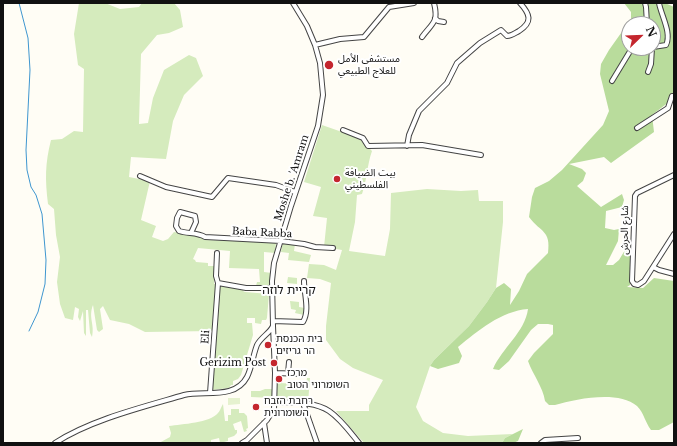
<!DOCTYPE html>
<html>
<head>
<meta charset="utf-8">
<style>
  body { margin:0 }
  #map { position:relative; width:677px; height:446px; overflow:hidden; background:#fffdf5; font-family:"Libre Baskerville",serif }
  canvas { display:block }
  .frame { position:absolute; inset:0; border:4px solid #111; pointer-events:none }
  .north { position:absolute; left:621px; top:16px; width:40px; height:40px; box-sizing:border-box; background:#fff; border:1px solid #a0a0a0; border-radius:50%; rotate:67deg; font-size:11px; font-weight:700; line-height:16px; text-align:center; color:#111 }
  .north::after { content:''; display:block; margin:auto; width:14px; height:18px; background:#c4262e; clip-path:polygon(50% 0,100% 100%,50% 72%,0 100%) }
</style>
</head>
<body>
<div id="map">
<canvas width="677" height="446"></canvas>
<div class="frame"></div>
<div class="north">N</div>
</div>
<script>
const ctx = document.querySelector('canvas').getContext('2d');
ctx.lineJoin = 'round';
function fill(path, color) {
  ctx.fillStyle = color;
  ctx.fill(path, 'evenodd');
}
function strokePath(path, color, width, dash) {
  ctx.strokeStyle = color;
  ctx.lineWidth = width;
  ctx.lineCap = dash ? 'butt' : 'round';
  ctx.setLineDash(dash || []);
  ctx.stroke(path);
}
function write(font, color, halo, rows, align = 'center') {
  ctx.font = font + ' "Libre Baskerville","Noto Sans Arabic","Noto Sans Hebrew",serif';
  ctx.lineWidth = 4;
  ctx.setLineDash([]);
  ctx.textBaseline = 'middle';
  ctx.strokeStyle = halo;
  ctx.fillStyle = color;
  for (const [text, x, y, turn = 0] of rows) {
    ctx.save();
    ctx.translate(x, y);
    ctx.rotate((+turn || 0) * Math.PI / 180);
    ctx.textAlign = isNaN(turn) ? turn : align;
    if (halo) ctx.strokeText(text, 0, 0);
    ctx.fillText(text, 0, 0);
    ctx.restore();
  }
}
fill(new Path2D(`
  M79,3H105L120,9L139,7L142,3H174L180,10L183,27L169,33L157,35L141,54L139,124L148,123L153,98L164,70L189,55L196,58L203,76L184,95L173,121L166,159L131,157L129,177L150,181L141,220L156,226L152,237L163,241L168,239L174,232L200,236L204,240L251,241L276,243L275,253L264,252V272L272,273L271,287L256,286L257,282H260L259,269L229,268L230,251L198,248L193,259L195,260L196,262L208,263V266H214V284H216L214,329L212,331L145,332L129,324L110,320L103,306L100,309L103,329L99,332L97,330L93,305C88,318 95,324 92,337L90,333L88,310H86V336L84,333L83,311L80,321L78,317L79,309L75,307L73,320L65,318L60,304L57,282L60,257L56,235L54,209L48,204C45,179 45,164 51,140L62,139L74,131L83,132L84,69L78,65L74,34Z
  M322,125L362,139L368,147L372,151C367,165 367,180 362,194L357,195L355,222L349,251L385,256L390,229L391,193L427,189L461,191L478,190L479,201H503V222L496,288L487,302L469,326L434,360L430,366L416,407L423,421L443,433L468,436L513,434L505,438L502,443H364L336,411H369V405L383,380L353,368L340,359L326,340V326L331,283L320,279L307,278L309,264L324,265L336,270L342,250L324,247L327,218L313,216L321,187L304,182Z
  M284,243L295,244L294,251L311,255L309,262L288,260L289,253L281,252L282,246Z
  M288,277L297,278V284L287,283Z
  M219,286L244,289L243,291L245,292L269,294L267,318L266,320H262L261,324L255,323V318H247V323H252L253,335L241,375L238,379L233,381V385H231L229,388L212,390Z
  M290,301L299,302V307L305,308L304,315L295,313L296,310L291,309Z
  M307,378H310L308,403L277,400V383L306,384Z
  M265,389H273V398L251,397V391H260Z
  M223,404L225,421H228V415H231V409H239V413H244L247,416L248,428L246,429L247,431L244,432L241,421L233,424L235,430H237V433L234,436L228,438V441L220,443L219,438L211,440V443H159L170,437L171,433L169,426C182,424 210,423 218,413C220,411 221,407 223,404Z`), '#d5ebbd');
fill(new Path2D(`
  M624,3H665L674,7V98L652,115L654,132L611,163L604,157L569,164L582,169L586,173L583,181L577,186L601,207L622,194L624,200L622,207L606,211L605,228L614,230L619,229L618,241L606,265H613L619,260L628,245L630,251V285L627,287L643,288L654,278L674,281V422L659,430H651C645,422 644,413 637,406C618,390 576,399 555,405H549L545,401C543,387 533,375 528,361L534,353L553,334V325L548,324H538L531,330L509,361L499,370L493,369C502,348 525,332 528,309C501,311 478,331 458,347L462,356L459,363L438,369L430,366L434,360L469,326L487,302L496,288L504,283L511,289L510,305L519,291L527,274L548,253C551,230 541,233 529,217L532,197L535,188L549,181L562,170L603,125L609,111L600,74L601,64L609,50L631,19V12ZM629,24H653V48H629Z
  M523,429L518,441L513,443H502L505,438Z`), '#b9dc9c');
fill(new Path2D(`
  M228,398H240V404L228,405Z`), '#e6f2cf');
strokePath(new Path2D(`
  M19,3L28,38L30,70L26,150L27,170L31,187L36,195L42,214L46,260L45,284L38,312L29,331`), '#3f96cf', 1);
const minor = new Path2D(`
  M645,3L646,7L647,24
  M435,18L438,21L444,22
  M422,37C432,23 439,23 434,3
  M315,45L340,39L364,37L389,7L414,3
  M653,47L666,45C672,33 661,15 659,3
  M648,72L651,64L652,48
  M612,81L632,48
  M637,128L668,108L672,96H674
  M343,130L363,138L368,146L422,145L481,155
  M407,146L409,135L419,111L447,83L457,63L480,43L501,30L507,36C512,36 515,33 519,31C533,22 530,14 520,3
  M674,175L637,193L635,196L632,281L634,284L638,285L644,281L674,234
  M140,176L166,187L212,197L228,178L276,185L295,192
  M191,233L196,222L195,216L180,212L177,218L176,226L179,231C188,234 197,232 205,237L281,241L304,244L315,247L333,248
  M217,253L216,276L218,283L246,288H272
  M653,267L659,270L674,274
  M273,321L303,322C310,310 304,294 304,281
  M275,373L304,374
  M288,373L289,362
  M210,393L218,283
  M275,402C293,403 313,401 329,411C341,419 350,432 359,443
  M303,403L317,443
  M264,423L267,443
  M55,443C90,420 143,407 184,395C204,390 235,400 247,377C252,367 253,355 257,345C261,337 270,333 273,326L272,281L274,263L291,206L318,126L323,95L320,63L315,45L307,26L293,3
  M242,443L247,440L267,420L274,409L275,373L273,326
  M541,443L545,440L578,438`);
strokePath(minor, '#444', 6);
strokePath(minor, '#fff', 4);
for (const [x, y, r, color] of [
  [329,65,5,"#c4262e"],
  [337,179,4,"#c4262e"],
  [268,345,4,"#c4262e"],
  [274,363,4,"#c4262e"],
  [279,379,4,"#c4262e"],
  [256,407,4,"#c4262e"]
]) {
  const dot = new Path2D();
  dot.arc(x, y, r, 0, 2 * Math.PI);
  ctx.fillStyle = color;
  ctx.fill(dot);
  strokePath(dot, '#fff', 1.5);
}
write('10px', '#111', '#fff', [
  ["مستشفى الأمل",338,59],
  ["للعلاج الطبيعي",338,71],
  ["بيت الضيافة",345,173],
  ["الفلسطيني",345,185],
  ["בית הכנסת",276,339],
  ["הר גריזים",276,351],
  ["Gerizim Post",266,363,"right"],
  ["מרכז",287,373],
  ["השומרוני הטוב",287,385],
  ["רחבת הזבח",264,401],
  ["השומרונית",264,413]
], 'left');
write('10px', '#111', '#fff', [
  ["Moshe b. 'Amram",292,178,-72],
  ["شارع الحرش",625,230,-89],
  ["Baba Rabba",262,233,3],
  ["Eli",206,337,-86]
]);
write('12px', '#111', '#fff', [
  ["קריית לוזה",289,291]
]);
</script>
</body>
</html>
